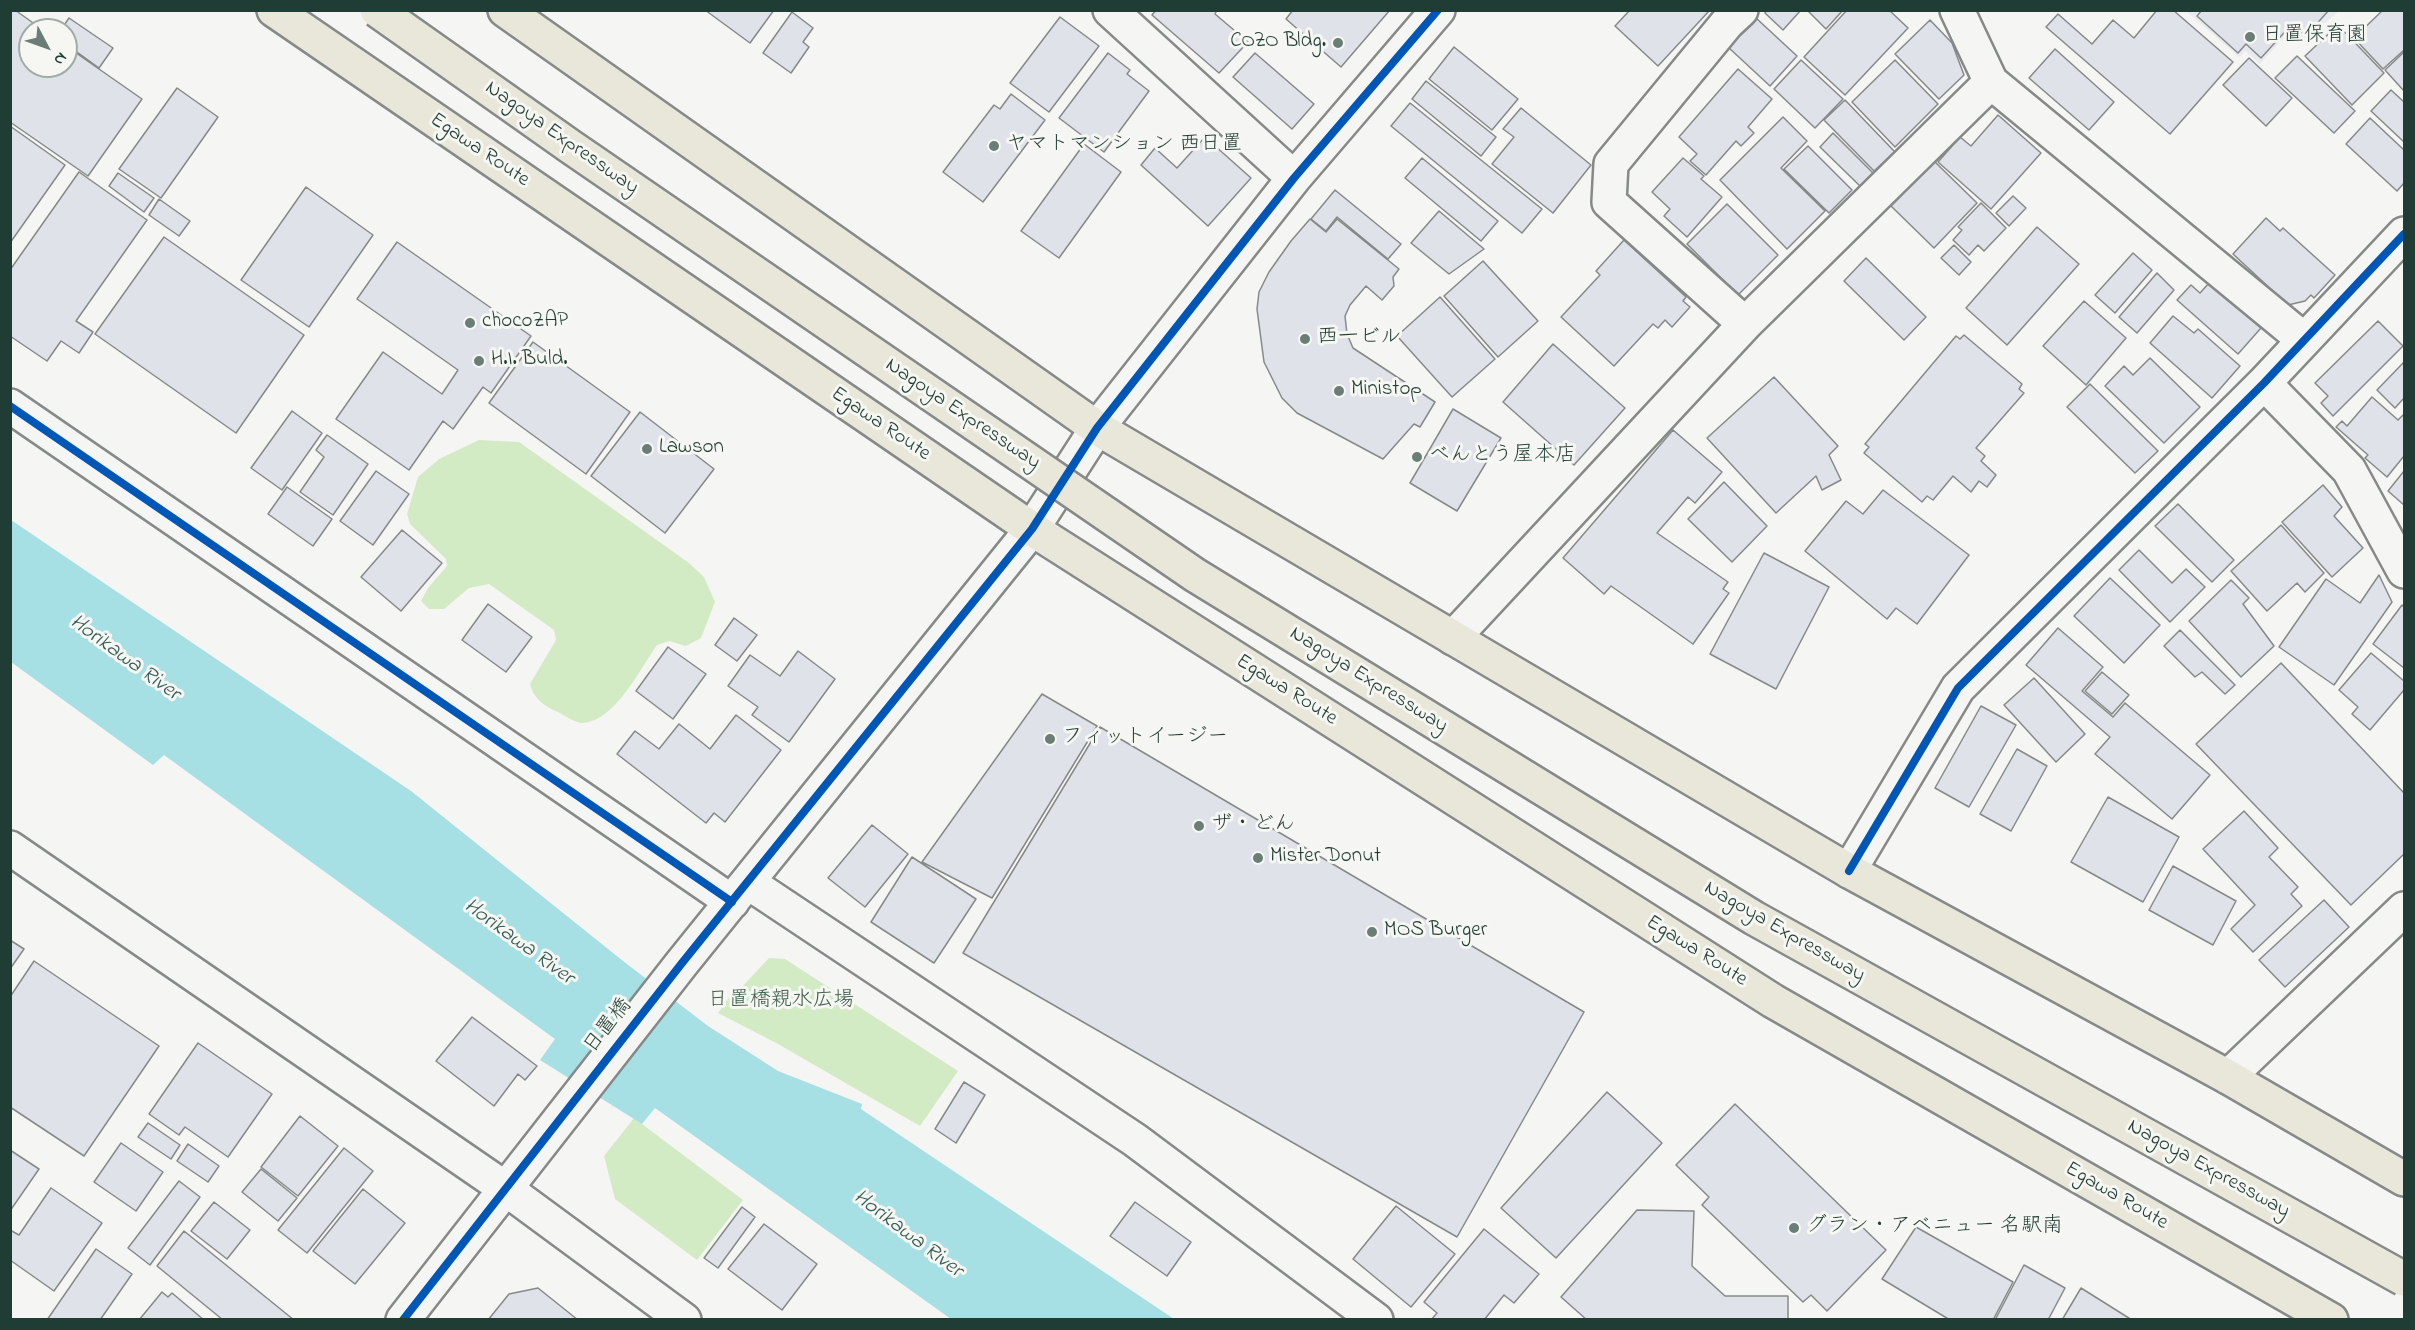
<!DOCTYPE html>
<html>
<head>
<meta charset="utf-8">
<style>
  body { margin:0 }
  #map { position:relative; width:2415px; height:1330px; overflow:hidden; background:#f5f5f3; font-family:"Indie Flower",sans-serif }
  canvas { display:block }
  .frame { position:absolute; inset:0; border:12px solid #1f3d34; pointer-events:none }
  .north { position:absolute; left:18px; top:18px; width:60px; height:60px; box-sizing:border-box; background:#f6f6f2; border:2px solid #a0aca6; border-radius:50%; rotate:131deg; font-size:16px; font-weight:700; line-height:24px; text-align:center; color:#1f3d34 }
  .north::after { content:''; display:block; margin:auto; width:21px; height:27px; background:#6a7d77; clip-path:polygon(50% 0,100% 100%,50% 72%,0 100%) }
</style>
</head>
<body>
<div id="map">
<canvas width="2415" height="1330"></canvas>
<div class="frame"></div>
<div class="north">N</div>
</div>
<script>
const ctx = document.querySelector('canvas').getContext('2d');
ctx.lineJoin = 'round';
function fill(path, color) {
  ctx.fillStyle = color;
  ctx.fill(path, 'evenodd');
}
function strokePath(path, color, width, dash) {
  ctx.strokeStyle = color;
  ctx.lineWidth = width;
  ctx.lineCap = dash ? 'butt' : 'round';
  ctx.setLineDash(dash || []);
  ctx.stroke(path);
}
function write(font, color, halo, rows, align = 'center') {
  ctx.font = font + ' "Indie Flower","Klee One",sans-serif';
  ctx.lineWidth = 6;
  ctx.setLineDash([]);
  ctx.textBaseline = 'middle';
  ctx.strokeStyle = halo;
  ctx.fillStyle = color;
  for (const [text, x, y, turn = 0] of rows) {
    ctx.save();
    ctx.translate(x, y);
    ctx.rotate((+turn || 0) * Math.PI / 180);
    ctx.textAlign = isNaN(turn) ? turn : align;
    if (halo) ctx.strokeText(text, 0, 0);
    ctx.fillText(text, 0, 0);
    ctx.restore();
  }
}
fill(new Path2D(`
  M2186,11H2339L2302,43L2289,32L2260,64L2245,51L2239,57Z`), '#e9eaf0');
fill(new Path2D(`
  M479,440L519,442L689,563L704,577L715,602L701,638L686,646L669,641L657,645C640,669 615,721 583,723C575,723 565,716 558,712C545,707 533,698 530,684L556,640L554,630L489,584L469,588L444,609H429L421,601L428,588L447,566L446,559L410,524L407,514L418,477L439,459Z
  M769,958L785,959L958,1071L920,1126L778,1044L718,1013L735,989H740Z
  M634,1118L743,1200L697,1260L615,1199L604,1156Z`), '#d3ebc5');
fill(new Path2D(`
  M11,520L411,791L623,961L708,1026L778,1071L862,1104L861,1109L1174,1319H951L655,1108L642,1124L540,1060L555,1039L164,755L153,765L11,662Z`), '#a6dfe4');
const building = new Path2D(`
  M10,10H15L43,30H30V66H66V46L142,99L88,176L10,122Z
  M705,10H774L750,43Z
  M1156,10H1217L1215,14L1248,42L1219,73L1152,15Z
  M1293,10H1390L1341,67L1286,19Z
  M1630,10H1710L1658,66L1615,26Z
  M1767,10H1801L1783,30L1765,13Z
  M1807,10H1843L1826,29Z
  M1847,10H1889L1908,28L1845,95L1804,57Z
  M2157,10H2173L2233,62L2170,134L2046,27L2058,14L2092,44L2113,20L2134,38Z
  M2202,10H2329L2306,36L2292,24L2261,58L2246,44L2238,53L2197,16Z
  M2383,10H2404V50L2383,69L2354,38Z
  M792,12L813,28L803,42L809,47L791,73L763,53Z
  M1060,17L1099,46L1049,112L1010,83Z
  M69,18L113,48L99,68L66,44V30H61Z
  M1756,18L1797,56L1770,86L1728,47Z
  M1930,20L1952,43L1964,75L1939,99L1895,54Z
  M2338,25L2384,73L2352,105L2305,56Z
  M1454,47L1518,99L1492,130L1429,79Z
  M2055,49L2114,102L2089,130L2029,78Z
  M2404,52V91L2385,70Z
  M1108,53L1130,70L1127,74L1149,91L1104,152L1059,118Z
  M1255,53L1314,104L1292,129L1233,77Z
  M2297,56L2355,111L2334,133L2275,78Z
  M2249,58L2292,98L2266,126L2223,85Z
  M1801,60L1843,99L1815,128L1774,89Z
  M1895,60L1938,104L1895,147L1852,102Z
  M1738,69L1772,99L1748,127L1754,133L1741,146L1736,141L1706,175L1690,161L1697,154L1679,137Z
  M1426,81L1496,137L1481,156L1412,99Z
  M177,88L218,117L161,198L119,169Z
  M2391,90L2404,102V142L2371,111Z
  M1011,94L1045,120L983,202L943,172L994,105L1000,109Z
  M1845,100L1895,152L1874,171L1824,120Z
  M1410,103L1542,209L1522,233L1391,126Z
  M1521,108L1591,165L1553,213L1492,164L1514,137L1503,129Z
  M1998,115L2041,153L1991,209L1938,162L1960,137L1971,146Z
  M1783,117L1807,141L1781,168L1825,211L1787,249L1720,180Z
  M2370,118L2404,150V183L2397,191L2346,144Z
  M10,126L65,165L10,243Z
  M1833,133L1873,173L1860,186L1820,147Z
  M1205,137L1251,178L1208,226L1141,165L1155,148L1177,168Z
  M1084,144L1121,172L1059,258L1021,231Z
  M1808,146L1852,190L1829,213L1784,169Z
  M1422,158L1498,221L1481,241L1405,178Z
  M1683,158L1704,176L1701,179L1722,197L1687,237L1664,216L1670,209L1652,192Z
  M1934,161L1977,203L1934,248L1891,206Z
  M79,172L147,220L76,321L93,332L79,353L61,341L47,361L10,336V270Z
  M118,173L154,198L144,212L109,186Z
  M306,187L373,235L309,327L241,280Z
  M1335,190L1401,244L1388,259L1337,217L1326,231L1311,219Z
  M2013,196L2026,208L2009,226L1996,213Z
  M159,199L190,221L179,236L149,215Z
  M1981,203L2006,228L1984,251L1978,245L1969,255L1953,240L1962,230L1958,227Z
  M1727,204L1778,255L1738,295L1687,244Z
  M1439,211L1484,249L1449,274L1411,243Z
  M2266,218L2280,231L2283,228L2335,275L2314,298L2311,295L2305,301L2288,305L2233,254Z
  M1310,219L1326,232L1337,219L1399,269L1393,277L1394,286L1382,300L1366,286L1350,305L1345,316L1347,334L1353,348L1435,402L1420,427L1414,424L1383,459L1297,413L1282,398L1264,362L1257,309L1259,292L1269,272L1291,241Z
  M2037,227L2079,264L2007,345L1966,308Z
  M164,237L304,335L236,433L95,334Z
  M1624,240L1686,297L1683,301L1690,307L1672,327L1665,320L1658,328L1653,324L1614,366L1561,317L1600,275L1596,271Z
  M397,242L531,336L491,393L483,387L453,429L443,421L409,470L336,419L383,352L442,394L458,370L357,299Z
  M1954,245L1971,262L1959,275L1941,258Z
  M2133,253L2152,270L2115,313L2095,295Z
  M1866,258L1926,317L1904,340L1844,281Z
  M1483,261L1538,321L1498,357L1444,296Z
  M2157,273L2174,290L2137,333L2119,317Z
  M2209,283L2261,328L2238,354L2177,300L2191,285L2200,293Z
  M1440,297L1495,359L1452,397L1397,336Z
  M2084,301L2126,338L2086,385L2043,346Z
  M2173,316L2194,333L2198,329L2240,366L2212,398L2150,343Z
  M2378,321L2403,346L2333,416L2321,403L2328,396L2315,383Z
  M1964,335L2022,384L2019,389L2024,393L1976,448L1985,456L1981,461L1996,475L1987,487L1979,481L1971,492L1953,476L1933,500L1927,496L1922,502L1864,453L1869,447L1865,444L1956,336L1960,339Z
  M533,342L630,412L586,474L489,403Z
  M1553,344L1625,408L1574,465L1503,402Z
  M2150,358L2200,407L2164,443L2105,386L2124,366L2133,375Z
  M2404,362V398L2395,408L2377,390Z
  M1774,377L1838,446L1829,455L1841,480L1822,490L1816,476L1776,513L1707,438Z
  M2090,384L2158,451L2135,473L2067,407Z
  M2372,397L2398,420L2403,415L2404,417V456L2387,477L2365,458L2368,455L2336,427L2342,421L2347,426Z
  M1453,409L1501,438L1457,511L1410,483Z
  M292,411L322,433L282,490L251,468Z
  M640,412L714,469L665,533L591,476Z
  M1673,430L1722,472L1695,503L1688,497L1657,533L1728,582L1723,589L1729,593L1693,644L1611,586L1604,594L1563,558Z
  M327,435L368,464L333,515L300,492L324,457L316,450Z
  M376,471L409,494L373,545L340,521Z
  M2404,471V505L2388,491Z
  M1724,482L1767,526L1732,562L1688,519Z
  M2323,485L2342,507L2334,516L2363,548L2332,577L2282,522Z
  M287,487L332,519L313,546L268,514Z
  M1883,490L1969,555L1917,624L1896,608L1887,619L1805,551L1846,501L1863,514Z
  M2178,504L2234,560L2212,582L2155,526Z
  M2281,525L2324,573L2305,592L2297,583L2267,611L2231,571Z
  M402,530L442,563L401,611L361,577Z
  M2139,550L2172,583L2186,569L2205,587L2170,622L2119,570Z
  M1764,553L1829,587L1776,689L1710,654Z
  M2379,575L2392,602L2334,685L2279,647L2326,579L2360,603Z
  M2110,578L2160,625L2124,663L2074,616Z
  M2231,580L2249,598L2243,604L2274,646L2241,677L2189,621Z
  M488,604L532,637L506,672L462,640Z
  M2402,605L2404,607V668L2373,644Z
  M734,618L757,635L737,661L715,645Z
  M2058,628L2103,667L2082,691L2113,717L2125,703L2210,775L2172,819L2095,754L2110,737L2026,665Z
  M2180,630L2235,685L2225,694L2202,672L2195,677L2164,646Z
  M668,647L706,674L673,719L636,691Z
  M798,651L835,679L789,742L752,715L758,707L728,686L750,655L780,676Z
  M2371,653L2404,681V690L2370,730L2352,714L2358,707L2339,690Z
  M2281,663L2404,793V854L2351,905L2196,744Z
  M2102,672L2129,695L2112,714L2085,691Z
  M2034,678L2085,734L2056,762L2004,705Z
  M1042,694L1097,726L992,898L922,862Z
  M1981,706L2016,725L1969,807L1935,788Z
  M736,715L781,750L725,822L714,813L706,823L617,754L635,731L659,749L679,724L710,749Z
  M1100,727L1584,1012L1457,1237L963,953Z
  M2017,749L2047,766L2011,831L1980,814Z
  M2108,797L2179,837L2143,902L2071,862Z
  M2244,811L2278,848L2269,857L2298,887L2291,894L2302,906L2253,952L2231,929L2255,905L2203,849Z
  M872,825L908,854L865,907L828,878Z
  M912,857L976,899L934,963L871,922Z
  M2173,866L2236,901L2213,945L2149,910Z
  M2324,900L2349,927L2285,987L2259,960Z
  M10,940L24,949L10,969Z
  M34,961L159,1046L84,1156L10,1107V997Z
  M472,1017L537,1066L525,1080L518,1074L494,1106L436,1061Z
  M198,1043L272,1094L228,1157L185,1127L179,1135L149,1114Z
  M964,1082L985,1095L956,1143L935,1129Z
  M1607,1092L1662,1143L1556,1258L1501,1208Z
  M1735,1104L1886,1250L1827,1311L1811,1295L1803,1302L1702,1205L1709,1197L1676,1165Z
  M300,1116L338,1146L298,1196L261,1167Z
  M148,1123L180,1145L171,1159L138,1137Z
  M121,1143L163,1172L136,1211L94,1182Z
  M188,1144L219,1166L208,1182L177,1161Z
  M344,1148L373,1171L307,1253L278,1230Z
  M10,1150L39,1169L10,1211Z
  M261,1169L297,1198L278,1221L242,1192Z
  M179,1181L200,1197L150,1265L128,1248Z
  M51,1188L102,1223L54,1291L10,1260V1230L19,1235Z
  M363,1189L405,1223L355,1284L313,1251Z
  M214,1202L250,1230L227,1259L191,1231Z
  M1135,1202L1191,1242L1167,1276L1110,1236Z
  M1396,1206L1455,1254L1411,1307L1353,1259Z
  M742,1207L755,1217L718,1268L704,1258Z
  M1637,1210L1694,1211L1692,1266L1725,1296H1788V1320H1587L1561,1297Z
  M764,1224L817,1264L782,1310L728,1269Z
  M1916,1227L2013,1282L1993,1320H1950L1882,1279Z
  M1484,1229L1539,1274L1514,1303L1504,1295L1484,1320H1431L1437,1313L1424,1302Z
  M184,1231L294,1320H223L157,1266Z
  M96,1249L132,1274L100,1320H47Z
  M2024,1265L2065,1288L2048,1320H1995Z
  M538,1288L578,1320H488L509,1294Z
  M2081,1288L2132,1320H2062Z
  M162,1292L168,1297L172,1293L204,1320H139Z`);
fill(building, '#e0e2ea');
strokePath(building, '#858a88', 1.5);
const street = new Path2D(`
  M1110,10L1294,178
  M1741,10L1727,23L1611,164L1609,202L1745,324
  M1957,10L1991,82L2303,339
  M2264,383L2349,470L2404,571
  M1097,428L1294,178L1438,10
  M1453,638L1745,324L1991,82
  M1849,871L1958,688L2264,383L2404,234
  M2228,1077L2404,909`);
const secondary = new Path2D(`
  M10,406L732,902
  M10,848L506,1189L684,1320
  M749,883L1135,1140L1376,1320
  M403,1320L682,963L1032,529L1097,428`);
const primary = new Path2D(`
  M274,10L1032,529L1773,1001L2331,1320
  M505,10L1097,428L1849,871L2228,1077L2404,1179`);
strokePath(street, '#858a88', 38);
strokePath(secondary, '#858a88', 38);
strokePath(primary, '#858a88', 38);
strokePath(street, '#f5f5f3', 33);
strokePath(secondary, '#f5f5f3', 33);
strokePath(primary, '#e9e6da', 33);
const highwayBridge = new Path2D(`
  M377,10L571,147L1195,575L1754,918L2404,1279`);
strokePath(highwayBridge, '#858a88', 38, []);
strokePath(highwayBridge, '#e9e6da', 33);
strokePath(new Path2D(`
  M10,406L732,902
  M1849,871L1958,688L2264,383L2404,234
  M403,1320L682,963L1032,529L1097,428L1219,273L1294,178L1438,10`), '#0057b8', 8);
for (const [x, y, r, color] of [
  [2250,37,6,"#6a7d77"],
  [1338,43,6,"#6a7d77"],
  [994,146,6,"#6a7d77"],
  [470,323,6,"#6a7d77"],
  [1305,339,6,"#6a7d77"],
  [479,361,6,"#6a7d77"],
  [1339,391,6,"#6a7d77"],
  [647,449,6,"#6a7d77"],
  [1417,457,6,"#6a7d77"],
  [1050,739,6,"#6a7d77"],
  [1199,826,6,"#6a7d77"],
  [1258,858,6,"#6a7d77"],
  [1372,932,6,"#6a7d77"],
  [1794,1228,6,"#6a7d77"]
]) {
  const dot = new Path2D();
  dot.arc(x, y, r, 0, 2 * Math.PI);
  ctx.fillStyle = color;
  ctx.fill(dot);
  strokePath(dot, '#f6f6f2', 2);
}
write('21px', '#1f3d34', '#f6f6f2', [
  ["日置保育園",2262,37],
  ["COZO Bldg.",1326,43,"right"],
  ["ヤマトマンション 西日置",1006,146],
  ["chocoZAP",482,323],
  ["西一ビル",1317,339],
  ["H.I. Buld.",491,361],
  ["Ministop",1351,391],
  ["Lawson",659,449],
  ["べんとう屋本店",1429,457],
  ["フィットイージー",1062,739],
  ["ザ・どん",1211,826],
  ["Mister Donut",1270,858],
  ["MOS Burger",1384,932],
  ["グラン・アベニュー 名駅南",1806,1228]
], 'left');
write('21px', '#1f3d34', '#f6f6f2', [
  ["Nagoya Expressway",561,139,35],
  ["Egawa Route",479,151,34],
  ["Nagoya Expressway",962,415,34],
  ["Egawa Route",880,425,34],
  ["Nagoya Expressway",1368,681,32],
  ["Egawa Route",1286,691,32],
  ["Nagoya Expressway",1784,933,30],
  ["Egawa Route",1696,952,32],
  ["日置橋",609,1027,-52],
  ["Nagoya Expressway",2208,1170,29],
  ["Egawa Route",2116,1197,30]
]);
write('21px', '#3e5e4a', '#f6f6f2', [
  ["日置橋親水広場",781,1002]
]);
write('italic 22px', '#335b56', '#f6f6f2', [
  ["Horikawa River",124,659,36],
  ["Horikawa River",518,943,36],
  ["Horikawa River",907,1235,37]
]);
</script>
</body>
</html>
